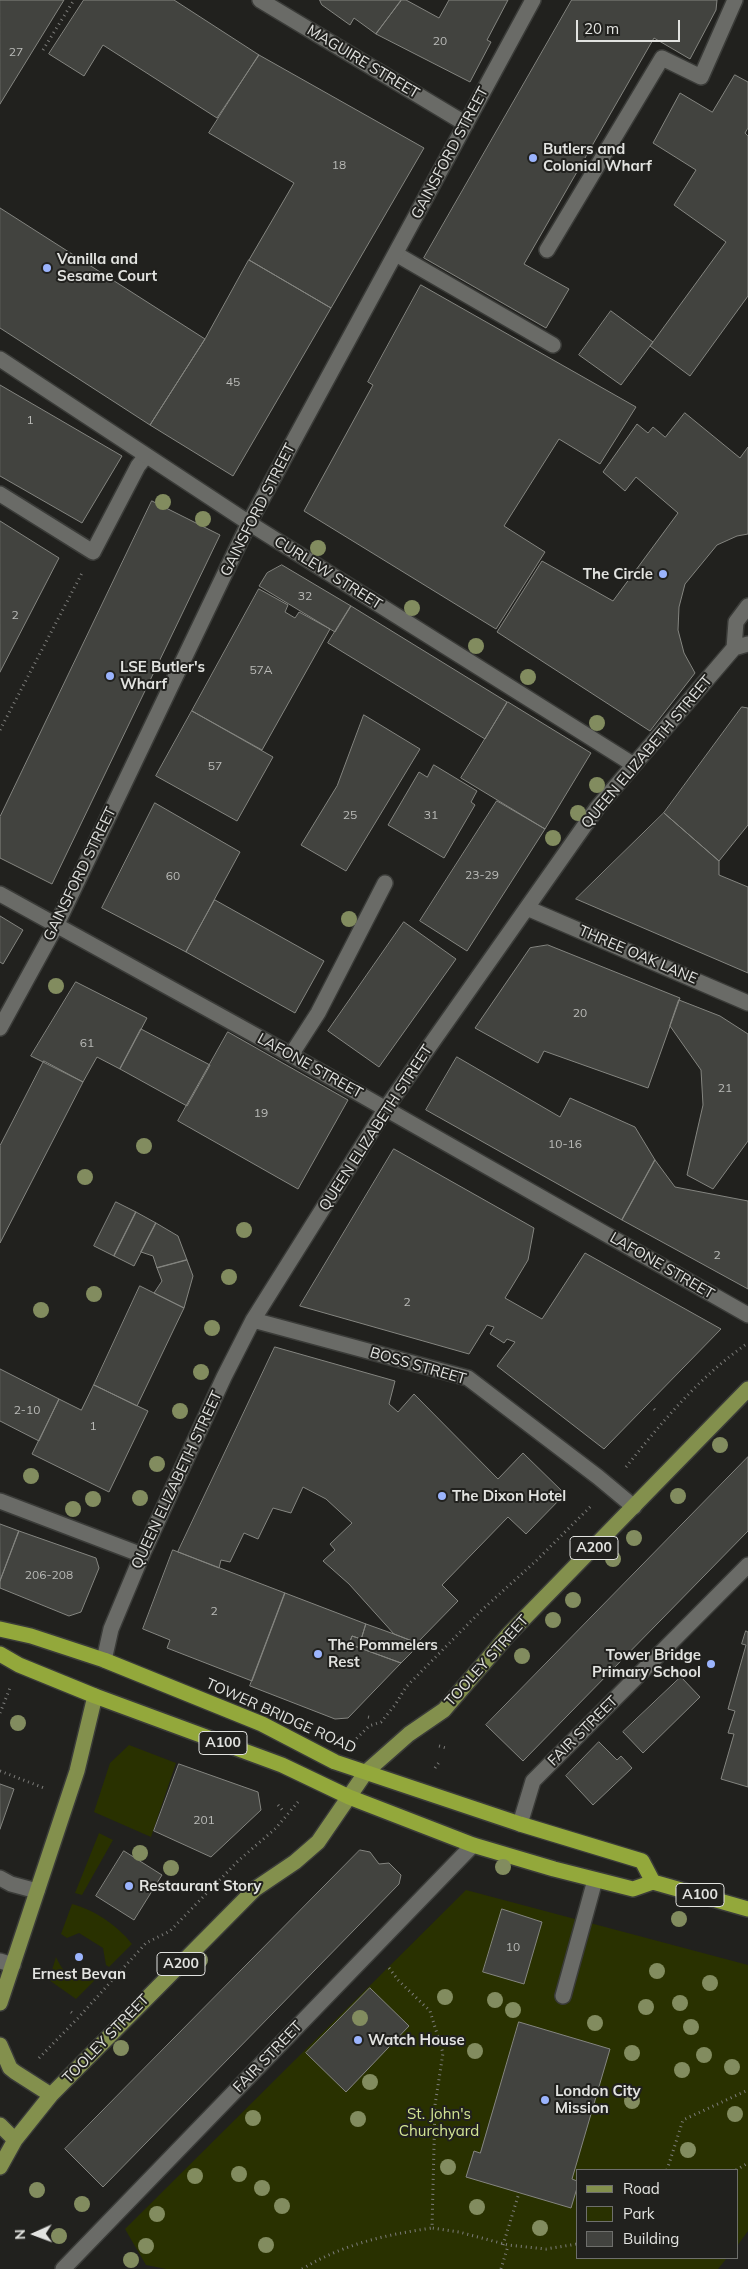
<!DOCTYPE html>
<html>
<head>
<meta charset="utf-8">
<style>
  body { margin:0 }
  #map { position:relative; width:748px; height:2269px; overflow:hidden; background:#21211e; font-family:Mulish,sans-serif }
  canvas { display:block }
  .legend { position:absolute; left:576px; top:2169px; width:162px; height:90px; box-sizing:border-box; background:#21211e; border:1px solid #6e6f6c; margin:0; padding:6px 9px; list-style:none; font-size:15px; color:#e2e3e0 }
  .legend li { display:flex; align-items:center; gap:10px; height:25px }
  .legend b { width:25px; border:1px solid #6e6f6c }
  .north { position:absolute; left:10px; top:2209px; width:50px; height:50px; -webkit-text-stroke:4px #21211e; paint-order:stroke; rotate:268deg; font-size:14px; font-weight:700; line-height:20px; text-align:center; color:#e2e3e0 }
  .north::after { content:''; display:block; margin:auto; width:18px; height:22px; background:#e2e3e0; clip-path:polygon(50% 0,100% 100%,50% 72%,0 100%) }
  .scale { position:absolute; left:576px; top:20px; width:104px; height:22px; box-sizing:border-box; border:2px solid #e2e3e0; border-top:0; padding-left:6px; font-size:15px; line-height:18px; white-space:nowrap; color:#e2e3e0; -webkit-text-stroke:4px #21211e; paint-order:stroke }
</style>
</head>
<body>
<div id="map">
<canvas width="748" height="2269"></canvas>
<ul class="legend">
<li><b style="height:6px;background:#83904d"></b>Road</li>
<li><b style="height:14px;background:#293100"></b>Park</li>
<li><b style="height:14px;background:#42433f"></b>Building</li>
</ul>
<div class="north">N</div>
<div class="scale">20 m</div>
</div>
<script>
const ctx = document.querySelector('canvas').getContext('2d');
ctx.lineJoin = 'round';
function fill(path, color) {
  ctx.fillStyle = color;
  ctx.fill(path, 'evenodd');
}
function strokePath(path, color, width, dash) {
  ctx.strokeStyle = color;
  ctx.lineWidth = width;
  ctx.lineCap = dash ? 'butt' : 'round';
  ctx.setLineDash(dash || []);
  ctx.stroke(path);
}
function write(font, color, halo, rows, align = 'center') {
  ctx.font = font + ' Mulish,sans-serif';
  ctx.lineWidth = 4;
  ctx.setLineDash([]);
  ctx.textBaseline = 'middle';
  ctx.strokeStyle = halo;
  ctx.fillStyle = color;
  for (const [text, x, y, turn = 0] of rows) {
    ctx.save();
    ctx.translate(x, y);
    ctx.rotate((+turn || 0) * Math.PI / 180);
    ctx.textAlign = isNaN(turn) ? turn : align;
    if (halo) ctx.strokeText(text, 0, 0);
    ctx.fillText(text, 0, 0);
    ctx.restore();
  }
}
fill(new Path2D(`
  M129,1745L176,1763L151,1837L94,1812L110,1763Z
  M99,1833L113,1840L82,1895L75,1893Z
  M466,1890L748,1965V2231L737,2246V2170H577V2258H727L718,2269H166L146,2265L125,2229Z
  M72,1904C95,1910 118,1926 132,1944L109,1967L106,1965L103,1948L79,1933L67,1938L61,1934Z
  M56,1957C65,1976 73,1983 95,1980L76,1999L49,1980Z`), '#293100');
const building = new Path2D(`
  M0,0H64L0,104Z
  M84,0H174L259,55L217,118L103,45L84,76L49,54Z
  M320,0H401L376,34L354,18L350,25L322,5Z
  M402,0H406L439,18L449,0H508L487,40L491,42L470,82L376,34Z
  M572,0H717L716,10L690,59L654,38L524,264L569,289L546,328L424,258Z
  M259,55L424,148L331,308L249,260L294,183L209,133Z
  M735,75L748,82V128L745,133L748,136V296L690,376L650,346L726,242L674,205L696,170L653,143L680,93L712,112Z
  M0,208L205,339L150,425L0,328Z
  M249,260L331,308L233,476L150,425L205,339Z
  M421,285L636,407L600,464L559,439L504,526L545,552L496,629L304,511L373,385L368,382Z
  M611,311L653,342L621,385L579,355Z
  M0,385L122,456L82,523L0,476Z
  M685,413L740,458L748,447V534L737,536L717,545L685,584L679,607L678,630L684,653L695,673L650,731L497,632L542,561L613,601L678,513L636,477L625,491L603,472L637,424L648,433L653,427L665,437Z
  M152,501L220,535L52,884L0,858V817Z
  M0,521L59,558L0,672Z
  M282,565L351,606L335,632L259,586L267,573Z
  M259,589L288,605L285,612L295,618L299,612L330,629L262,750L192,711Z
  M351,606L507,702L485,739L328,643Z
  M508,702L591,753L545,829L461,778Z
  M742,707L748,708V825L719,861L664,813Z
  M192,711L273,757L237,821L156,776Z
  M364,715L420,749L346,871L301,845L337,786Z
  M434,765L477,791L471,802L475,805L444,858L388,825L419,772L427,777Z
  M497,801L545,829L467,951L420,921Z
  M155,803L240,852L186,952L102,908Z
  M664,813L719,861V875L748,887V973L576,899Z
  M215,900L324,961L295,1013L186,952Z
  M0,916L23,930L3,964L0,962Z
  M404,922L456,959L379,1067L328,1031Z
  M548,945L680,998L648,1088L544,1051L538,1063L475,1028L530,948Z
  M76,982L147,1018L120,1069L97,1057L83,1082L31,1056Z
  M679,1000L720,1016L748,1034V1141L713,1189L687,1175L703,1105L701,1070L670,1026Z
  M141,1029L210,1065L187,1106L120,1069Z
  M228,1032L348,1100L298,1189L178,1121Z
  M457,1057L560,1117L570,1098L635,1127L655,1160L622,1220L426,1110Z
  M44,1061L83,1082L0,1243V1146Z
  M394,1149L534,1228L528,1260L505,1298L542,1319L585,1253L721,1329L604,1449L497,1366L515,1342L507,1339L504,1343L490,1334L494,1327L487,1325L469,1354L300,1306Z
  M655,1160L675,1187L748,1201V1289L622,1220Z
  M116,1202L136,1212L114,1256L94,1246Z
  M136,1212L156,1223L134,1266L114,1256Z
  M156,1223L178,1236L187,1260L157,1268L153,1256L141,1252Z
  M187,1260L193,1276L184,1308L154,1293L162,1281L157,1268Z
  M140,1286L184,1308L137,1406L94,1385Z
  M275,1347L395,1381L389,1404L398,1412L414,1394L498,1479L523,1453L565,1494L526,1534L508,1517L442,1585L458,1601L417,1643L394,1634L349,1584L323,1561L335,1550L330,1544L352,1523L326,1499L303,1487L291,1513L273,1508L258,1539L244,1533L230,1562L221,1560L219,1568L178,1552Z
  M0,1369L59,1399L39,1441L0,1421Z
  M94,1385L148,1411L109,1492L32,1454L59,1399L81,1410Z
  M748,1457V1531L523,1761L486,1725Z
  M0,1524L19,1531L0,1581Z
  M19,1531L96,1558L99,1568L81,1612L69,1616L0,1588V1581Z
  M173,1550L285,1593L252,1681L167,1648L170,1640L143,1629Z
  M285,1593L366,1624L361,1639L352,1636L349,1644L401,1663L348,1718L335,1719L250,1686Z
  M366,1624L394,1634L420,1644L401,1663L349,1644L352,1636L361,1639Z
  M746,1631L748,1632V1787L721,1779L734,1734L728,1733L735,1711L728,1709L746,1645L742,1644Z
  M681,1677L700,1697L643,1753L623,1732Z
  M599,1742L617,1760L621,1756L632,1768L593,1805L566,1776Z
  M179,1764L258,1792L261,1810L211,1857L154,1831Z
  M0,1784L14,1789L0,1829Z
  M360,1850L370,1852L379,1864L389,1863L401,1875L399,1884L103,2187L65,2149Z
  M124,1851L162,1875L134,1920L96,1896Z
  M502,1909L542,1922L524,1984L483,1972Z
  M370,1988L409,2026L346,2092L306,2053Z
  M519,2022L610,2049L572,2179L577,2181V2188L571,2208L466,2177L474,2151L480,2153Z`);
fill(building, '#42433f');
strokePath(building, '#848580', 1);
const lane = new Path2D(`
  M547,250L662,58L701,77L735,0
  M396,254L553,345
  M0,494L93,552L138,466L146,456
  M291,1055L318,1013L385,883
  M563,1996L595,1880`);
const street = new Path2D(`
  M260,0L466,124
  M0,359L249,523L634,765
  M734,648L736,622L748,606
  M0,894L291,1055L748,1315
  M527,908L748,1003
  M0,1028L56,926L249,523L533,0
  M253,1320L468,1378L598,1477L634,1507
  M0,1501L142,1555
  M104,1660L111,1629L142,1555L224,1377L253,1320L386,1108L597,808L734,648L748,644
  M520,1824L533,1781L748,1565
  M0,1878L11,1884L37,1891
  M0,1961L13,1965
  M63,2269L473,1845`);
const primary = new Path2D(`
  M0,2003L77,1771L95,1696
  M0,2045L10,2068L15,2072L51,2095
  M0,2125L15,2140
  M0,2167L15,2140L51,2095L255,1889L295,1862L318,1842L366,1772L409,1734L444,1710L508,1635L748,1389`);
const highway = new Path2D(`
  M0,1629L31,1636L104,1660L262,1724L335,1762L520,1824L642,1861L653,1882
  M0,1654L19,1665L95,1696L282,1765L349,1797L473,1845L554,1869L633,1889L653,1882L748,1909`);
strokePath(lane, '#3a3b38', 18);
strokePath(street, '#3a3b38', 18);
strokePath(primary, '#3a3b38', 18);
strokePath(highway, '#3a3b38', 18);
strokePath(new Path2D(`
  M43,50L74,0
  M0,730L82,573
  M654,1409L657,1412
  M626,1467C662,1422 700,1376 748,1343
  M0,1713L10,1688
  M368,1717L372,1718
  M353,1742L369,1726L381,1722L395,1705L406,1687L483,1609L537,1560L592,1505
  M439,1746L446,1748
  M435,1768L440,1761
  M0,1771L44,1788
  M278,1805L284,1812
  M389,1968L398,1980L430,2011L443,2053L435,2105L432,2228L459,2232L508,2245L546,2249L577,2244
  M71,2012L75,2015
  M39,2058L78,2018L146,1943L170,1931L238,1861L276,1828L298,1802
  M667,2170L683,2120L748,2090
  M736,2170L748,2163
  M503,2245L519,2193
  M302,2269C344,2244 384,2235 432,2228
  M501,2269L508,2246`), '#7d7d7a', 3, [1, 4]);
strokePath(lane, '#6a6b67', 15);
strokePath(street, '#6a6b67', 15);
strokePath(primary, '#83904d', 15);
strokePath(highway, '#93a83b', 15);
ctx.fillStyle = '#828c5f';
for (const [x, y] of [
  [163,502],
  [203,519],
  [318,548],
  [412,608],
  [476,646],
  [528,677],
  [597,723],
  [597,785],
  [578,813],
  [553,838],
  [349,919],
  [56,986],
  [144,1146],
  [85,1177],
  [244,1230],
  [229,1277],
  [94,1294],
  [41,1310],
  [212,1328],
  [201,1372],
  [180,1411],
  [720,1445],
  [157,1464],
  [31,1476],
  [678,1496],
  [140,1498],
  [93,1499],
  [73,1509],
  [634,1538],
  [613,1559],
  [573,1600],
  [553,1620],
  [522,1656],
  [18,1723],
  [140,1853],
  [503,1867],
  [171,1868],
  [679,1919],
  [200,1960],
  [657,1971],
  [710,1983],
  [445,1997],
  [495,2000],
  [680,2003],
  [646,2007],
  [513,2010],
  [360,2018],
  [595,2023],
  [691,2027],
  [121,2048],
  [475,2051],
  [632,2053],
  [704,2055],
  [732,2067],
  [682,2070],
  [370,2082],
  [632,2101],
  [735,2114],
  [253,2118],
  [358,2119],
  [688,2150],
  [448,2167],
  [239,2174],
  [195,2176],
  [262,2188],
  [37,2190],
  [82,2204],
  [282,2206],
  [477,2207],
  [157,2214],
  [540,2228],
  [59,2236],
  [266,2245],
  [146,2246],
  [131,2260]
]) {
  ctx.beginPath();
  ctx.arc(x, y, 8, 0, 2 * Math.PI);
  ctx.fill();
}
for (const [x, y, r, color] of [
  [533,158,5,"#9bb4fd"],
  [47,268,5,"#9bb4fd"],
  [663,574,5,"#9bb4fd"],
  [110,676,5,"#9bb4fd"],
  [442,1496,5,"#9bb4fd"],
  [318,1654,5,"#9bb4fd"],
  [711,1664,5,"#9bb4fd"],
  [129,1886,5,"#9bb4fd"],
  [79,1957,5,"#9bb4fd"],
  [358,2040,5,"#9bb4fd"],
  [545,2100,5,"#9bb4fd"]
]) {
  const dot = new Path2D();
  dot.arc(x, y, r, 0, 2 * Math.PI);
  ctx.fillStyle = color;
  ctx.fill(dot);
  strokePath(dot, '#21211e', 2);
}
write('12px', '#babbb8', null, [
  ["20",440,41],
  ["27",16,52],
  ["18",339,165],
  ["45",233,382],
  ["1",30,420],
  ["32",305,596],
  ["2",15,615],
  ["57A",261,670],
  ["57",215,766],
  ["25",350,815],
  ["31",431,815],
  ["23-29",482,875],
  ["60",173,876],
  ["20",580,1013],
  ["61",87,1043],
  ["21",725,1088],
  ["19",261,1113],
  ["10-16",565,1144],
  ["2",717,1255],
  ["2",407,1302],
  ["2-10",27,1410],
  ["1",93,1426],
  ["206-208",49,1575],
  ["2",214,1611],
  ["201",204,1820],
  ["10",513,1947]
]);
for (const [x, y, w] of [
  [594,1548,48],
  [223,1743,48],
  [700,1895,48],
  [181,1964,48]
]) {
  const box = new Path2D();
  box.roundRect(x - w / 2, y - 11.5, w, 23, 4);
  ctx.fillStyle = '#21211e';
  ctx.fill(box);
  strokePath(box, '#e2e3e0', 1);
}
write('bold 14px', '#e2e3e0', null, [
  ["A200",594,1548],
  ["A100",223,1743],
  ["A100",700,1895],
  ["A200",181,1964]
]);
write('15px', '#e2e3e0', '#21211e', [
  ["MAGUIRE STREET",363,62,31],
  ["GAINSFORD STREET",450,153,-62],
  ["GAINSFORD STREET",258,510,-63],
  ["CURLEW STREET",328,573,32],
  ["QUEEN ELIZABETH STREET",647,752,-50],
  ["GAINSFORD STREET",80,874,-64],
  ["THREE OAK LANE",638,955,23],
  ["LAFONE STREET",310,1066,29],
  ["QUEEN ELIZABETH STREET",376,1128,-57],
  ["LAFONE STREET",662,1266,30],
  ["BOSS STREET",418,1366,16],
  ["QUEEN ELIZABETH STREET",177,1480,-65],
  ["TOOLEY STREET",487,1661,-48],
  ["TOWER BRIDGE ROAD",281,1716,24],
  ["FAIR STREET",583,1731,-45],
  ["TOOLEY STREET",106,2039,-46],
  ["FAIR STREET",268,2057,-46]
]);
write('bold 15px', '#e2e3e0', '#21211e', [
  ["Butlers and",543,149],
  ["Colonial Wharf",543,166],
  ["Vanilla and",57,259],
  ["Sesame Court",57,276],
  ["The Circle",653,574,"right"],
  ["LSE Butler's",120,667],
  ["Wharf",120,684],
  ["The Dixon Hotel",452,1496],
  ["The Pommelers",328,1645],
  ["Rest",328,1662],
  ["Tower Bridge",701,1655,"right"],
  ["Primary School",701,1672,"right"],
  ["Restaurant Story",139,1886],
  ["Ernest Bevan",79,1974,"center"],
  ["Watch House",368,2040],
  ["London City",555,2091],
  ["Mission",555,2108]
], 'left');
write('15px', '#d2e494', '#21211e', [
  ["St. John's",439,2114],
  ["Churchyard",439,2131]
]);
</script>
</body>
</html>
